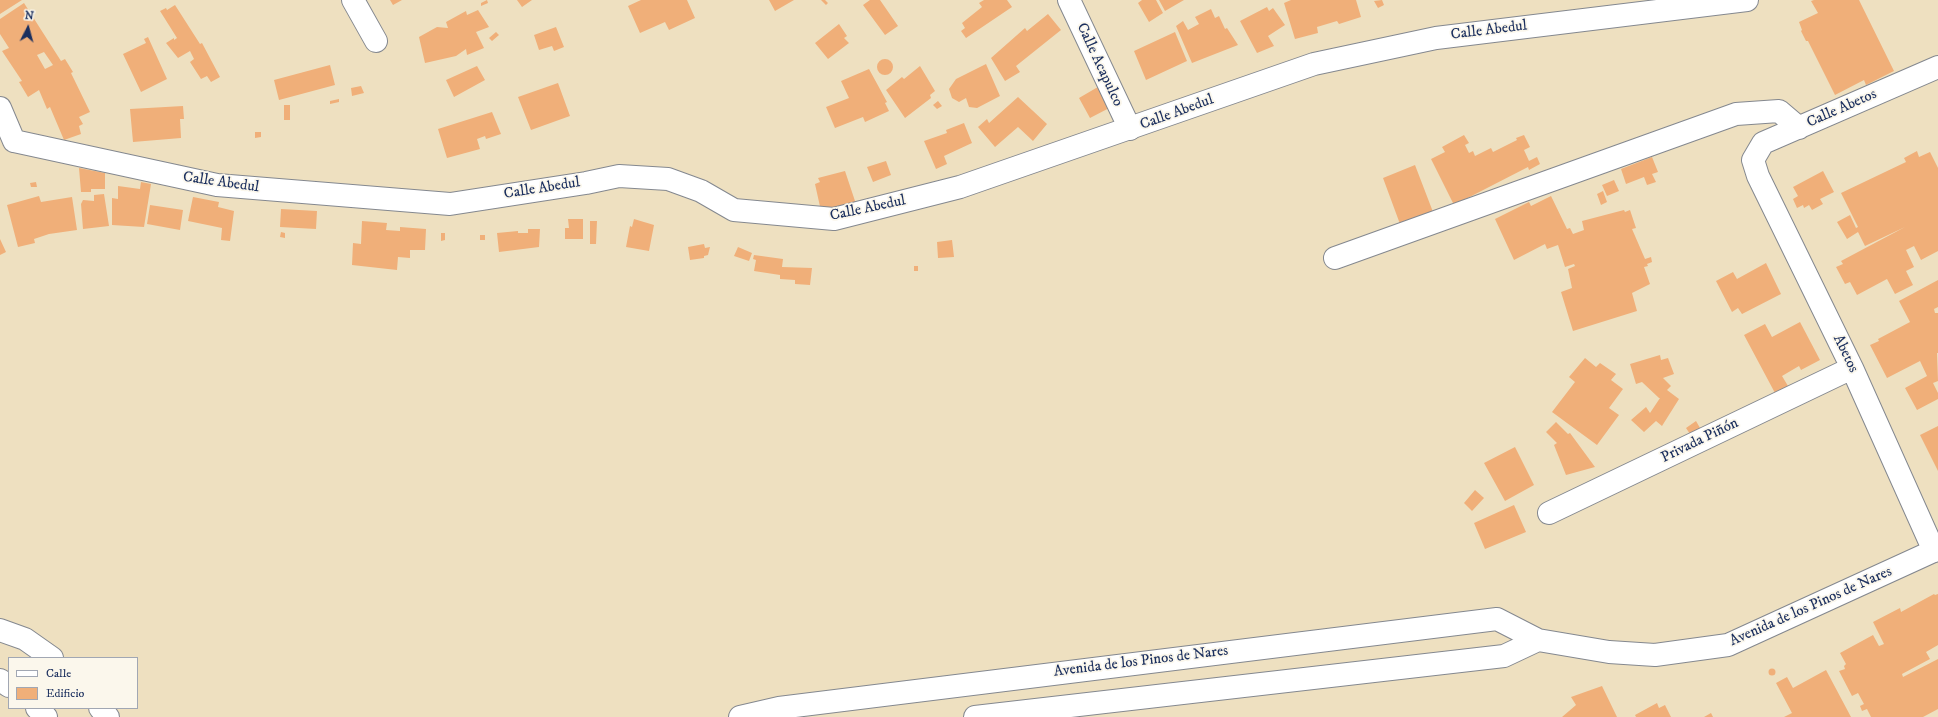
<!DOCTYPE html>
<html>
<head>
<meta charset="utf-8">
<style>
  body { margin:0 }
  #map { position:relative; width:1938px; height:717px; overflow:hidden; background:#eee0c0; font-family:"IM FELL DW Pica",serif }
  canvas { display:block }
  .legend { position:absolute; left:8px; top:657px; width:130px; height:52px; box-sizing:border-box; background:#fbf7ec; border:1px solid #a1a7b3; margin:0; padding:5px 7px; list-style:none; font-size:12px; color:#1b2f5e }
  .legend li { display:flex; align-items:center; gap:8px; height:20px }
  .legend b { width:20px; border:1px solid #a1a7b3 }
  .north { position:absolute; left:8px; top:8px; width:40px; height:40px; -webkit-text-stroke:3px #fbf7ec; paint-order:stroke; rotate:6deg; font-size:11px; font-weight:700; line-height:16px; text-align:center; color:#1b2f5e }
  .north::after { content:''; display:block; margin:auto; width:14px; height:18px; background:#1b2f5e; clip-path:polygon(50% 0,100% 100%,50% 72%,0 100%) }
</style>
</head>
<body>
<div id="map">
<canvas width="1938" height="717"></canvas>
<ul class="legend">
<li><b style="height:5px;background:#fff"></b>Calle</li>
<li><b style="height:11px;background:#f0af79"></b>Edificio</li>
</ul>
<div class="north">N</div>
</div>
<script>
const ctx = document.querySelector('canvas').getContext('2d');
ctx.lineJoin = 'round';
function fill(path, color) {
  ctx.fillStyle = color;
  ctx.fill(path, 'evenodd');
}
function strokePath(path, color, width, dash) {
  ctx.strokeStyle = color;
  ctx.lineWidth = width;
  ctx.lineCap = dash ? 'butt' : 'round';
  ctx.setLineDash(dash || []);
  ctx.stroke(path);
}
function write(font, color, halo, rows, align = 'center') {
  ctx.font = font + ' "IM FELL DW Pica",serif';
  ctx.lineWidth = 3.5;
  ctx.setLineDash([]);
  ctx.textBaseline = 'middle';
  ctx.strokeStyle = halo;
  ctx.fillStyle = color;
  for (const [text, x, y, turn = 0] of rows) {
    ctx.save();
    ctx.translate(x, y);
    ctx.rotate((+turn || 0) * Math.PI / 180);
    ctx.textAlign = isNaN(turn) ? turn : align;
    if (halo) ctx.strokeText(text, 0, 0);
    ctx.fillText(text, 0, 0);
    ctx.restore();
  }
}
fill(new Path2D(`
  M0,0H22L0,14Z
  M390,0H402L393,5Z
  M487,0L488,3L481,6V3Z
  M517,0H532L522,7Z
  M641,0H687L695,18L669,30L665,22L640,33L628,6Z
  M769,0H794L775,11Z
  M821,0H825L828,3L826,5Z
  M870,0H880L898,26L885,35L863,5Z
  M984,0H1007L1012,7L966,38L961,31L965,28L962,23L982,7L979,3Z
  M1142,0H1156L1163,13L1149,22L1138,3Z
  M1159,0H1184L1165,11Z
  M1291,0H1356L1361,17L1339,24L1337,21L1317,27L1318,33L1295,39L1284,3Z
  M1382,0L1384,5L1378,8L1374,1Z
  M1814,0H1859L1894,71L1866,85L1864,80L1835,95L1808,41H1806L1801,31L1802,30L1799,22L1818,13L1811,1Z
  M24,3L61,61L65,59L73,72L71,73L90,112L79,117L83,124L79,126L81,134L64,140L50,107L47,109L39,90L28,97L19,82L22,81L2,51L9,48L0,34V19ZM44,52L53,65L45,69L37,55Z
  M175,5L200,44L202,43L220,77L211,82L207,76L201,79L190,62L194,59L190,51L178,58L166,43L174,38V40L177,38L160,11L166,8L167,10Z
  M1267,7L1269,11L1273,8L1285,25L1268,36L1274,46L1257,53L1240,21Z
  M1211,9L1215,18L1219,16L1225,29L1227,28L1238,45L1192,63L1176,26L1183,21L1188,30L1199,24L1195,17Z
  M478,10L489,27L476,32L484,48L467,55L466,49L456,56L425,63L419,37L437,27L448,28L446,22L466,11L467,15Z
  M1048,14L1061,30L1016,66L1020,72L1005,81L991,58L1025,28L1027,31Z
  M839,24L847,36L844,38L849,43L828,59L815,43Z
  M556,27L564,47L554,51L552,46L539,50L534,35Z
  M496,32L499,35L492,41L489,38Z
  M1175,32L1187,61L1146,80L1134,51Z
  M148,37L167,79L141,92L123,54L146,43L144,39Z
  M877 67a8 8 0 1 1 16 0a8 8 0 1 1-16 0Z
  M986,64L1000,96L977,108L969,107L966,98L959,102L952,98L949,89L956,79Z
  M330,65L335,85L279,100L274,80Z
  M477,66L485,80L454,97L446,80Z
  M920,66L935,91L930,95L931,98L905,118L886,90L902,77L904,79Z
  M869,69L887,102L885,103L889,111L865,122L863,117L835,128L826,107L849,98L841,81Z
  M558,83L570,116L531,130L518,97Z
  M1103,84L1115,105L1090,118L1079,98Z
  M361,86L364,93L352,96L351,88Z
  M1018,97L1047,124L1033,141L1018,127L995,147L978,127L987,119L989,123Z
  M339,99V102L330,104V101Z
  M938,101L942,106L937,109L933,105Z
  M284,105H290V120H284Z
  M183,106L184,119H180L181,138L133,142L130,109Z
  M492,112L501,134L486,139L485,136L477,139L480,149L447,158L438,129Z
  M964,123L972,143L944,156L947,164L936,169L924,141L947,133L946,130Z
  M255,132H261V137L255,138Z
  M1464,135L1469,143L1465,145L1469,153L1473,151L1475,156L1491,148L1493,152L1517,140L1516,138L1524,135L1530,147L1524,150L1529,161L1537,157L1540,164L1529,170L1528,167L1454,205L1431,159L1445,152L1442,147Z
  M1917,151L1919,157L1930,152L1938,168V251L1921,260L1914,246L1906,250L1914,267L1906,271L1913,285L1895,294L1887,279L1857,295L1850,282L1845,284L1836,267L1843,264L1841,261L1905,227L1865,246L1858,232L1847,239L1837,222L1850,215L1856,228L1858,227L1841,193L1906,162L1904,158Z
  M1652,157L1658,172L1652,174L1656,182L1647,185L1644,177L1626,184L1621,169Z
  M886,161L891,175L873,182L867,167Z
  M1415,165L1433,212L1400,224L1383,178Z
  M79,168L105,173V189H91V192H81Z
  M845,171L856,204L821,211L815,184L820,182L818,178Z
  M1823,171L1834,192L1820,199L1823,204L1812,210L1809,205L1804,208L1803,205L1797,208L1793,199L1798,196L1793,187Z
  M1614,180L1619,191L1607,196L1602,185Z
  M36,182L37,187H31L30,183Z
  M141,182L151,184L144,227L112,225V198L118,199V186L140,189Z
  M1603,191L1607,202L1601,205L1597,194Z
  M104,194L109,226L83,229L81,204L83,200L94,201V195Z
  M39,196L41,202L72,197L77,230L49,234L34,239L35,243L18,247L7,205Z
  M1551,196L1567,229L1570,228L1573,234L1584,230L1582,221L1624,210L1625,212L1630,210L1636,228L1632,229L1645,259L1651,257L1652,262L1647,264L1648,266L1644,267L1650,284L1632,293L1637,311L1573,331L1561,292L1572,288L1568,269L1575,266L1574,264L1565,267L1558,245L1547,249L1545,244L1514,260L1495,219L1529,202L1531,206Z
  M193,197L219,202L218,207L234,211L230,241L221,240L222,228L188,221Z
  M150,205L183,210L180,230L147,224Z
  M281,209L317,211L316,229L280,227Z
  M568,219H583V239H565V228H569Z
  M634,219L654,225L649,251L626,247L630,226L632,227Z
  M362,221L387,223L386,230L400,231V227L426,229L425,250H410V258L398,257L397,270L352,265L353,243L361,244Z
  M590,221H597L596,244H590Z
  M528,229H540L539,247L499,252L497,233L518,231V233H528Z
  M281,232L285,233V238L280,237Z
  M441,233H445V240L441,241Z
  M480,235H485V240H480Z
  M0,239L6,252L0,255Z
  M952,240L954,257L938,258L937,242Z
  M704,244L705,248L710,247L708,255L704,256V258L690,260L688,247Z
  M738,247L752,253L749,261L734,256Z
  M754,255L783,259L782,267L812,268L810,285L795,284V280L780,279V275L754,271L756,260L753,259Z
  M1766,263L1781,294L1742,314L1738,308L1732,312L1716,281L1733,272L1737,279Z
  M914,266H918V271H914Z
  M1938,280V307L1934,309L1935,313H1938V353H1937L1938,381L1933,383L1938,393V399L1917,410L1905,388L1927,376L1920,361L1887,378L1870,345L1879,341L1878,339L1910,322L1899,301Z
  M1800,322L1820,360L1801,370L1799,366L1782,376L1788,386L1775,393L1744,335L1765,324L1772,337Z
  M1660,355L1661,360L1668,358L1674,374L1663,378L1671,386L1667,390L1679,399L1662,426L1656,421L1644,432L1631,420L1646,407L1650,413L1660,398H1659L1642,382L1636,384L1630,364Z
  M1585,358L1596,367L1600,363L1616,374L1611,380L1623,389L1609,408L1619,415L1597,445L1552,412L1575,382L1569,377Z
  M1696,421L1700,428L1690,434L1686,428Z
  M1556,422L1568,434L1570,433L1595,467L1566,475L1554,445L1557,443L1546,432Z
  M1938,426V471L1920,435Z
  M1515,447L1534,485L1505,501L1484,463Z
  M1475,490L1484,498L1472,511L1464,503Z
  M1514,505L1526,532L1485,549L1474,523Z
  M1934,594L1935,595L1938,594V645L1926,652L1930,659L1902,674L1903,677L1938,659V709L1923,717H1871L1867,709L1862,711L1860,706L1864,704L1858,693L1852,696L1839,671L1845,669L1844,666L1846,664L1840,653L1873,635L1879,646L1884,644L1873,622L1900,608L1901,612Z
  M1768.5 672a3.5 3.5 0 1 1 7 0a3.5 3.5 0 1 1-7 0Z
  M1826,670L1851,717H1784L1792,713L1776,683L1787,677L1793,688Z
  M1602,686L1617,717H1562L1576,705L1571,697Z
  M1657,703L1659,708L1665,705L1671,717H1636L1635,715Z
  M1711,713L1713,717H1704Z`), '#f0af79');
const pedestrian = new Path2D(`
  M1069,0L1130,129`);
const minor = new Path2D(`
  M353,0L376,41
  M0,108L14,141
  M14,141L217,185L450,204L586,183L619,176L668,179L701,191L734,210L834,219L960,187L1314,64L1436,38L1747,0
  M1335,258L1736,114L1779,111L1799,128
  M1549,513L1852,368
  M1934,551L1852,368L1758,176L1753,160L1763,143L1938,67`);
const tertiary = new Path2D(`
  M0,630L25,639L52,658
  M0,680L9,686
  M37,708L46,717
  M100,708L108,717
  M740,717L779,708L1497,619L1538,640L1609,652L1655,655L1728,645L1938,549
  M975,717L1504,656L1538,640`);
strokePath(pedestrian, '#84888f', 24);
strokePath(minor, '#84888f', 24);
strokePath(tertiary, '#84888f', 24);
strokePath(pedestrian, '#fff', 22);
strokePath(minor, '#fff', 22);
strokePath(tertiary, '#fff', 22);
write('15px', '#1b2f5e', '#fbf7ec', [
  ["Calle Abedul",1489,31,-7],
  ["Calle Acapulco",1099,65,65],
  ["Calle Abetos",1842,109,-24],
  ["Calle Abedul",1177,113,-20],
  ["Calle Abedul",221,183,8],
  ["Calle Abedul",542,189,-9],
  ["Calle Abedul",868,209,-12],
  ["Abetos",1845,354,64],
  ["Privada Piñón",1700,441,-26],
  ["Avenida de los Pinos de Nares",1811,607,-24],
  ["Avenida de los Pinos de Nares",1141,662,-7]
]);
</script>
</body>
</html>
